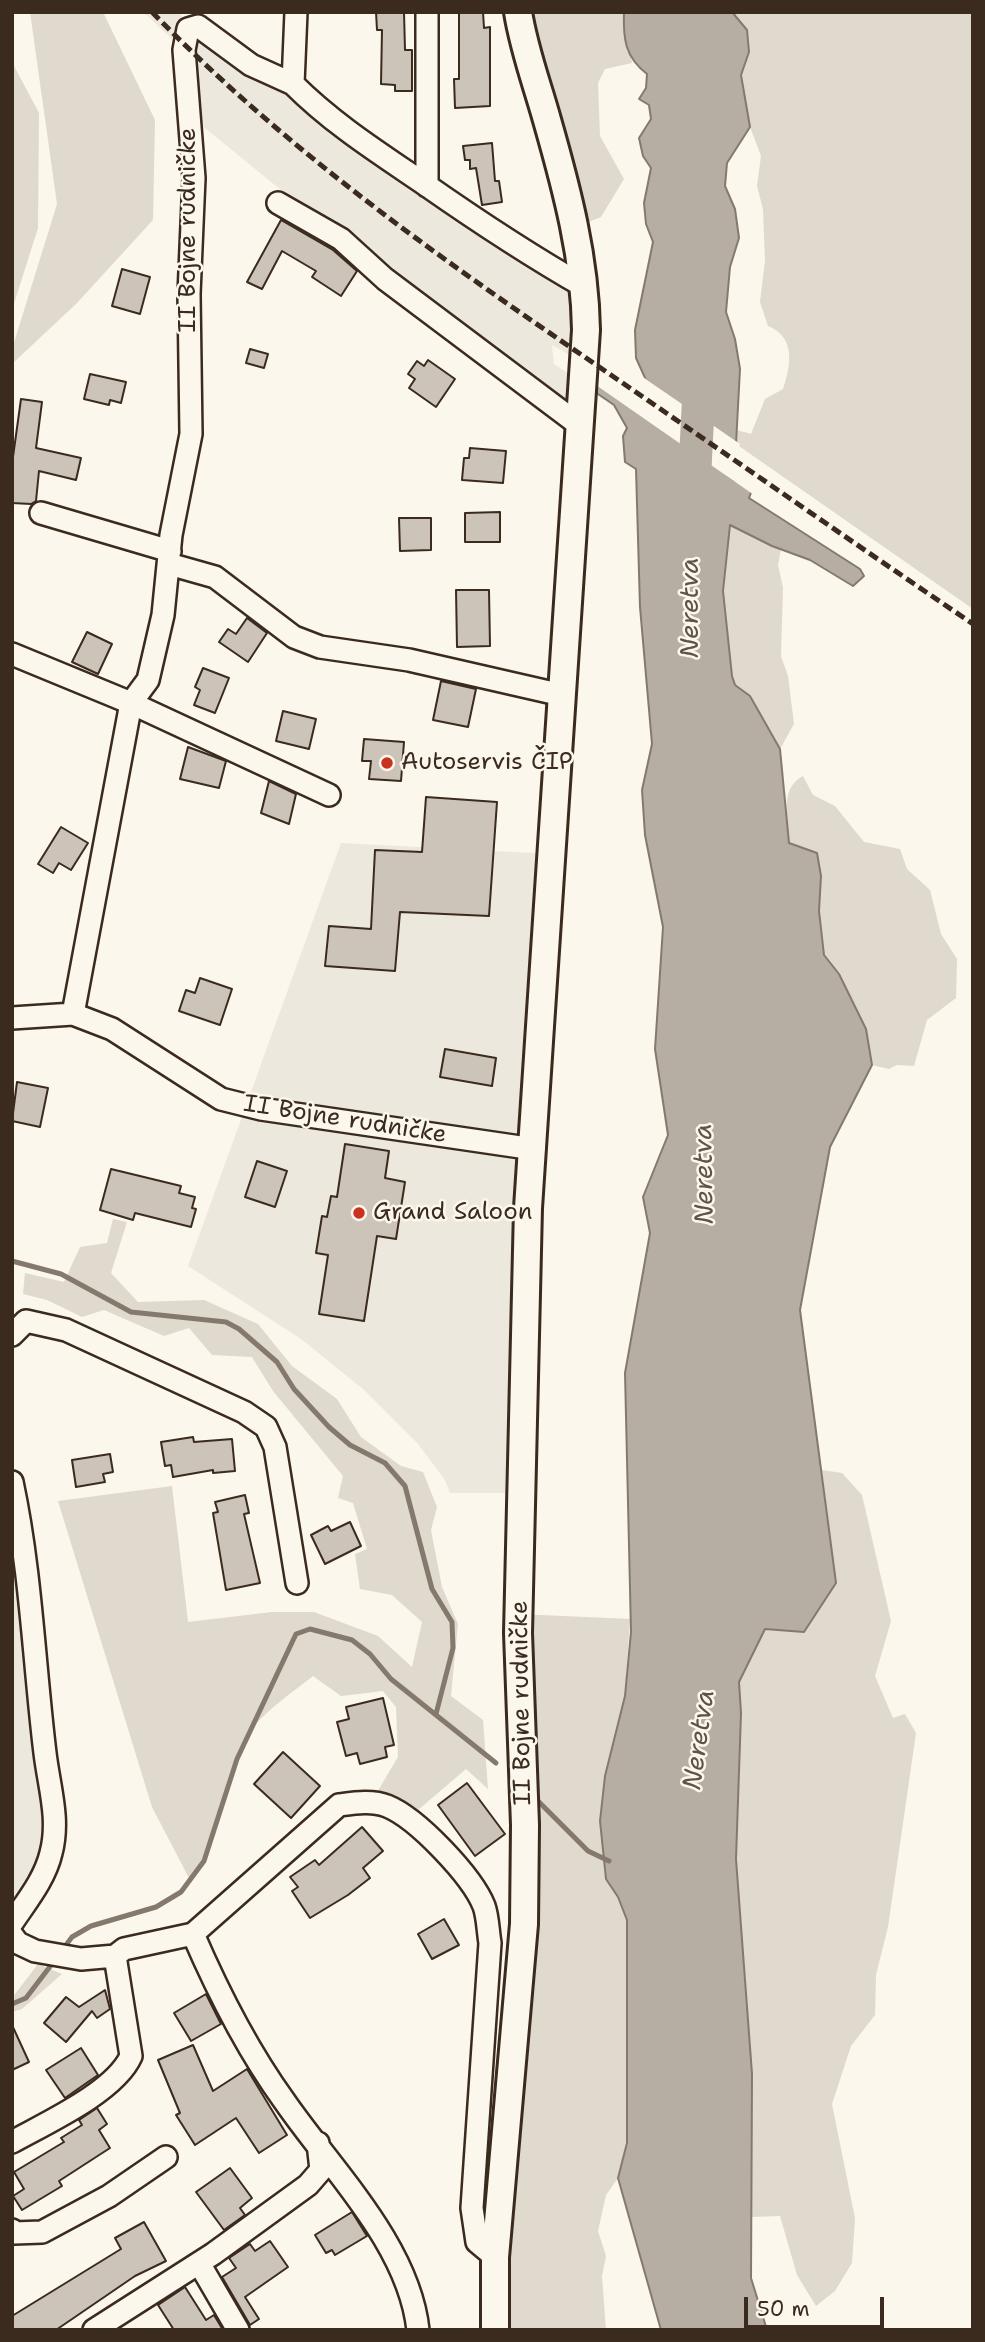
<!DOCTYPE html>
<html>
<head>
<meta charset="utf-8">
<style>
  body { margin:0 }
  #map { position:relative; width:985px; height:2342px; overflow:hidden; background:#fbf7ec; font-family:"Shantell Sans",sans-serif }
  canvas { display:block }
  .frame { position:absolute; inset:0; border:14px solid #3b2a1e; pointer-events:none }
  .scale { position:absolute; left:744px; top:2297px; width:140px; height:32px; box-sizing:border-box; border:4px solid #3b2a1e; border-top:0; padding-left:9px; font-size:21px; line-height:24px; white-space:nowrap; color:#3b2a1e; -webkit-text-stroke:5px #fbf7ec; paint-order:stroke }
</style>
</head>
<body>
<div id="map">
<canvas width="985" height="2342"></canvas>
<div class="frame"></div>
<div class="scale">50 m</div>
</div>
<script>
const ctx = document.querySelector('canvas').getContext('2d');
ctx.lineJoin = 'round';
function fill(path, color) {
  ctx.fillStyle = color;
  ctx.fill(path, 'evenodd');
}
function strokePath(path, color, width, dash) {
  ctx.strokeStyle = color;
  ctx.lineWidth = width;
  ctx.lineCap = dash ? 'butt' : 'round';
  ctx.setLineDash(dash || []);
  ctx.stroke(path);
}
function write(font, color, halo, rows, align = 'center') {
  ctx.font = font + ' "Shantell Sans",sans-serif';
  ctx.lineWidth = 5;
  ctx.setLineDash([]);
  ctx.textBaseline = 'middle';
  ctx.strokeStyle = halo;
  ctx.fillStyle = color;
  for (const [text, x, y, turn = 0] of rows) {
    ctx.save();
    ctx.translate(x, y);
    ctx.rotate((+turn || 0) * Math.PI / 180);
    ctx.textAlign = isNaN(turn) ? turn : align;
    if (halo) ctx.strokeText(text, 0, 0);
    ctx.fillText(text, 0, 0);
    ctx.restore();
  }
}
fill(new Path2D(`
  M143,12H181L182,26H198L585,287L573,357L552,345L554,364L581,382L578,424L341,239L189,115L184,50Z
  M341,843L552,854L521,1493H450L445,1480L418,1444L363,1389L301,1339L188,1266Z
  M12,1482L56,1822L12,1923Z`), '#ede8dd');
fill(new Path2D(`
  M30,12H103L155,120L153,220L77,303L12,364V349L57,204Z
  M518,12H624L632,63L605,69L598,83L600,136L624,179L601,217L576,227Z
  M732,12H973V609L736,444L737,430L751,434L765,399L783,389C791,366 796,337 768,326L760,302L765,261L763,209L757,186L761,156L750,127L741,75L749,52L747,30Z
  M12,62L39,113L38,228L12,310Z
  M730,524L781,549L778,565L783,588L781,656L788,676L794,724L780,749L751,696L735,685L732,676L723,591Z
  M803,776L813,795L835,806L864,842L900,849L907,869L930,890L941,934L957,959L956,998L927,1020L914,1066L897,1065L889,1069L872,1065L866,1029L839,974L824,955L819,911L821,876L789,843C788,820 779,788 803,776Z
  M113,1219L127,1222L111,1273L138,1302L204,1300L258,1324L292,1366L337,1399L361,1437L401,1466L423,1472L437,1507L431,1530L442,1587L458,1624L451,1696L483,1720L488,1789L466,1769L418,1810L376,1794L398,1757L396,1707L383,1691L341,1696L313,1676C293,1692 267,1709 251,1730C219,1773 222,1836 190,1880L152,1807L58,1501L172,1486L188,1622L272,1612H314L378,1636L412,1667L422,1622L392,1595L360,1589L355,1554L367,1549L353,1503L338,1498L343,1476L273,1391L252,1357L212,1355L189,1328L164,1336L104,1310L82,1317L47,1300L23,1294L25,1273L64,1282L80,1247L107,1243Z
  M822,1470L842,1473L862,1495L891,1621L875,1676L893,1718L905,1714L916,1733L888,1927L876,1975L875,2015L851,2046L832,2104L855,2218L852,2263L835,2291L816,2306L797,2275L780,2216L751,2217L752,2074L736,1859L741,1713L739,1681L765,1629L836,1583Z
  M518,1614L630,1619L625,1696L605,1776L600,1821L606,1879L618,1897L627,1920L628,2038L627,2143L618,2178L606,2195L598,2231L606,2256L602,2276L606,2330H495L524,1924Z
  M38,1964L62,1974L22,2009L12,2012V1998Z`), '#dfd9ce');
const water = new Path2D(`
  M624,12H732L747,30L749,52L741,75L750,127L727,163L725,186L735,209L739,238L730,267L726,312L735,339L740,369L736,444L646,380L636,358L635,330L653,242L646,224L644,203L651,168L643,156L639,138L651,119L649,105L639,99L646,88L647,74C625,57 623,39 624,12Z
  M573,357L735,481L754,485L749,498L860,569L864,576L853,586L810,560L772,546L730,525L723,591L732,676L735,685L750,696L780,749L789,843L817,853L821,876L819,911L824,955L839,974L866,1029L872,1065L830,1147L800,1310L836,1583L804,1632L765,1629L739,1682L741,1713L736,1859L752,2074L751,2278L767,2330H661L618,2178L627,2143V1920L618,1897L606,1879L600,1821L605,1776L625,1696L631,1632L625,1373L650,1233L643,1197L668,1135L655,1049L663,927L645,835L642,790L652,744L640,607L636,469L625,462L623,436L627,428L614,405L573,377Z`);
fill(water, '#b6aea2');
strokePath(water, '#85796d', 2);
fill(new Path2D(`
  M575,354L738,471L739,478L756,482L754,495L570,367V355Z
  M640,375L740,444L739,446L734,447L644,383Z`), '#fbf7ec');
strokePath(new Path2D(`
  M12,1261L61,1274L131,1312L226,1322L239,1329L277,1362L294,1389L329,1427L350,1445L385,1463L405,1486L432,1589L452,1622L453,1648L436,1714
  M535,1798L588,1851L609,1861
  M63,1949L72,1937L91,1926L156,1907L181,1892L204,1861L237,1759L296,1634L310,1629L352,1640L370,1654L391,1679L496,1763
  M12,2004L26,1998L55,1960`), '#85796d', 5);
strokePath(new Path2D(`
  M694,488L700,371`), '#b6aea2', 33);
const building = new Path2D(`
  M376,12H404L405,50H412V91H395V85L381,84L382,30H377Z
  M459,12H483L484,28L490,27V106L455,108L454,79H459Z
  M492,143L495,181H499L502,202L482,205L476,168L470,169V160H465L463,146Z
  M281,220L333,250L357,271L341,296L312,277L316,271L282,251L262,289L247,282Z
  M122,269L150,277L140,314L112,306Z
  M250,349L268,354L264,368L246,363Z
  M428,360L455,379L436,407L409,388L415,379L408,374L417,361L424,366Z
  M90,374L126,382L121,403L110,400L109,405L84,399Z
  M21,399L42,402L36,448L81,458L76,480L39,471L36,501L31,504L12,503V464Z
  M470,448L506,451L503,483L462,480L464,458H469Z
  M500,512V542H465V513Z
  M399,518H431V550L400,551Z
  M456,590H489L490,646L457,647Z
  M247,618L267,633L248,662L219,642L228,629L236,634Z
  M87,632L112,644L98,674L72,662Z
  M203,668L229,678L215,713L194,705L200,690L195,687Z
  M441,681L476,689L468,727L433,720Z
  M283,711L316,719L309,749L276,741Z
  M364,739L404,742L401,781L369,779L371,761H362Z
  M188,747L226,761L219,788L180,779Z
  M269,781L296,794L289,824L261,813Z
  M426,797L497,802L489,916L400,912L395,971L325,966L329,926L371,929L375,850L422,852Z
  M61,827L88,843L71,870L59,863L53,873L38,864Z
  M200,978L232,989L220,1025L179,1011L186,990L195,993Z
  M445,1049L496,1058L492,1086L440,1077Z
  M17,1082L48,1088L40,1127L12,1121Z
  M345,1144L389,1151L385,1178L405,1182L396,1239L377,1236L364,1321L319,1314L328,1255L316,1253L322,1216L327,1217L331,1196L337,1197Z
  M257,1161L287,1171L275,1207L245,1197Z
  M111,1169L181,1186L179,1193L195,1197L192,1208L196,1209L191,1227L135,1213L133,1220L100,1210Z
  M193,1437L194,1442L232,1439L235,1471L213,1473V1470L173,1477L171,1465L165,1466L161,1442Z
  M110,1454L113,1472L103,1474L105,1482L76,1487L72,1460Z
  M245,1495L249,1513L244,1514L260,1583L226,1590L213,1513L218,1512L215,1502Z
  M350,1522L361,1546L325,1564L311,1535L328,1526L331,1531Z
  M383,1698L394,1745L385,1747L387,1757L360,1764L357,1753L346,1756L337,1722L349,1719L346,1707Z
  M283,1752L320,1786L291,1818L254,1784Z
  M467,1783L505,1834L475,1856L438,1805Z
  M362,1827L383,1851L363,1868L370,1878L348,1895L310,1918L292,1891L298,1887L290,1877L315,1860L319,1865Z
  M444,1919L459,1945L432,1959L418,1934Z
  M105,1990L110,2009L97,2018L92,2011L66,2042L44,2023L66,1997L79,2007Z
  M206,1994L221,2024L191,2041L174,2013Z
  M12,2025L29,2062L12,2070Z
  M193,2045L213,2091L247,2069L287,2135L259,2153L236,2118L195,2145L176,2115L180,2113L158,2060Z
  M81,2048L98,2075L65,2098L46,2070Z
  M97,2108L107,2124L99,2130L110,2148L59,2181L62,2186L22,2210L13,2196L24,2189L14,2172L64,2142L61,2138L82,2125L79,2120Z
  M230,2168L252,2198L240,2208L245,2215L224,2230L196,2192Z
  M352,2212L367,2236L335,2255L332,2250L326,2253L315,2235Z
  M144,2222L166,2261L135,2276L56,2330H12V2316L121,2249L115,2238Z
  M270,2241L288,2267L245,2297L259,2319L250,2325L222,2277L236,2268L229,2258L250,2244L255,2251Z
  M185,2287L206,2320L214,2315L223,2330H174L158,2305Z`);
fill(building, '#ccc4b9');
strokePath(building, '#3b2a1e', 2);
const minor = new Path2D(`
  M296,12L293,84C333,124 379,153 426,185C479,222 529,255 585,287
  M427,186V12
  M278,203L341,239L385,279L578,424
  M41,513L170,551
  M169,564L215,577L294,637L320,647L409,660L562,695
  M12,654L131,703L329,795
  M73,1014L131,703L148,680L163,615L171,535L191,434L189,294L194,178L184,50L188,29L198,26L251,65L293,84
  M12,1018L73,1014L112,1029L221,1099L261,1109L534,1149
  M12,1335L26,1321L66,1330L244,1412L266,1427L275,1447L297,1583
  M12,1482C31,1571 34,1663 45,1753C49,1787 60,1819 51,1853C45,1879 26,1902 12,1923
  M193,1934C218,1992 248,2051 285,2102C332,2170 409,2245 418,2330
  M12,1935L18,1943L35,1951L81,1959L115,1956L124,1949L193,1934L339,1805C354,1803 372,1800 387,1806C417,1818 472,1876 484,1906C488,1917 488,1932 490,1943L472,2208L477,2242L495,2257
  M12,2142C46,2123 115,2092 131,2056L115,1956
  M12,2230L14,2233L42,2232L109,2196L166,2157
  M199,2263L238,2330
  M94,2330L213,2254L308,2185L321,2170L318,2143`);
const tertiary = new Path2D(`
  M495,2330V2257L524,1924L525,1825L518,1633L528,1208L586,330C585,258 567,190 547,120C537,84 524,50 518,12`);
strokePath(minor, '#3b2a1e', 26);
strokePath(tertiary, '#3b2a1e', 32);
strokePath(minor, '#fbf7ec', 21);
strokePath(tertiary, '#fbf7ec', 26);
strokePath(new Path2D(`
  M152,12C292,156 447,263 611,375C732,458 852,542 973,624`), '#3b2a1e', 5, [10, 5]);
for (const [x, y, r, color] of [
  [387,763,7,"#c8321e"],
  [359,1213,7,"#c8321e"]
]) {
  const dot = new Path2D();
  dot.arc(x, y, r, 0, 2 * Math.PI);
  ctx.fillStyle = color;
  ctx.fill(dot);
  strokePath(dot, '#fbf7ec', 2.5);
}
write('24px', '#3b2a1e', '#fbf7ec', [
  ["II Bojne rudničke",189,230,-90],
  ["II Bojne rudničke",345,1120,9],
  ["II Bojne rudničke",522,1703,-91]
]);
write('24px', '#3b2a1e', '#fbf7ec', [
  ["Autoservis ČIP",401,763],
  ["Grand Saloon",373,1213]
], 'left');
write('italic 26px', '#605246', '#fbf7ec', [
  ["Neretva",691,608,-90],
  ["Neretva",705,1174,-91],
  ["Neretva",700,1740,-82]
]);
</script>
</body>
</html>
